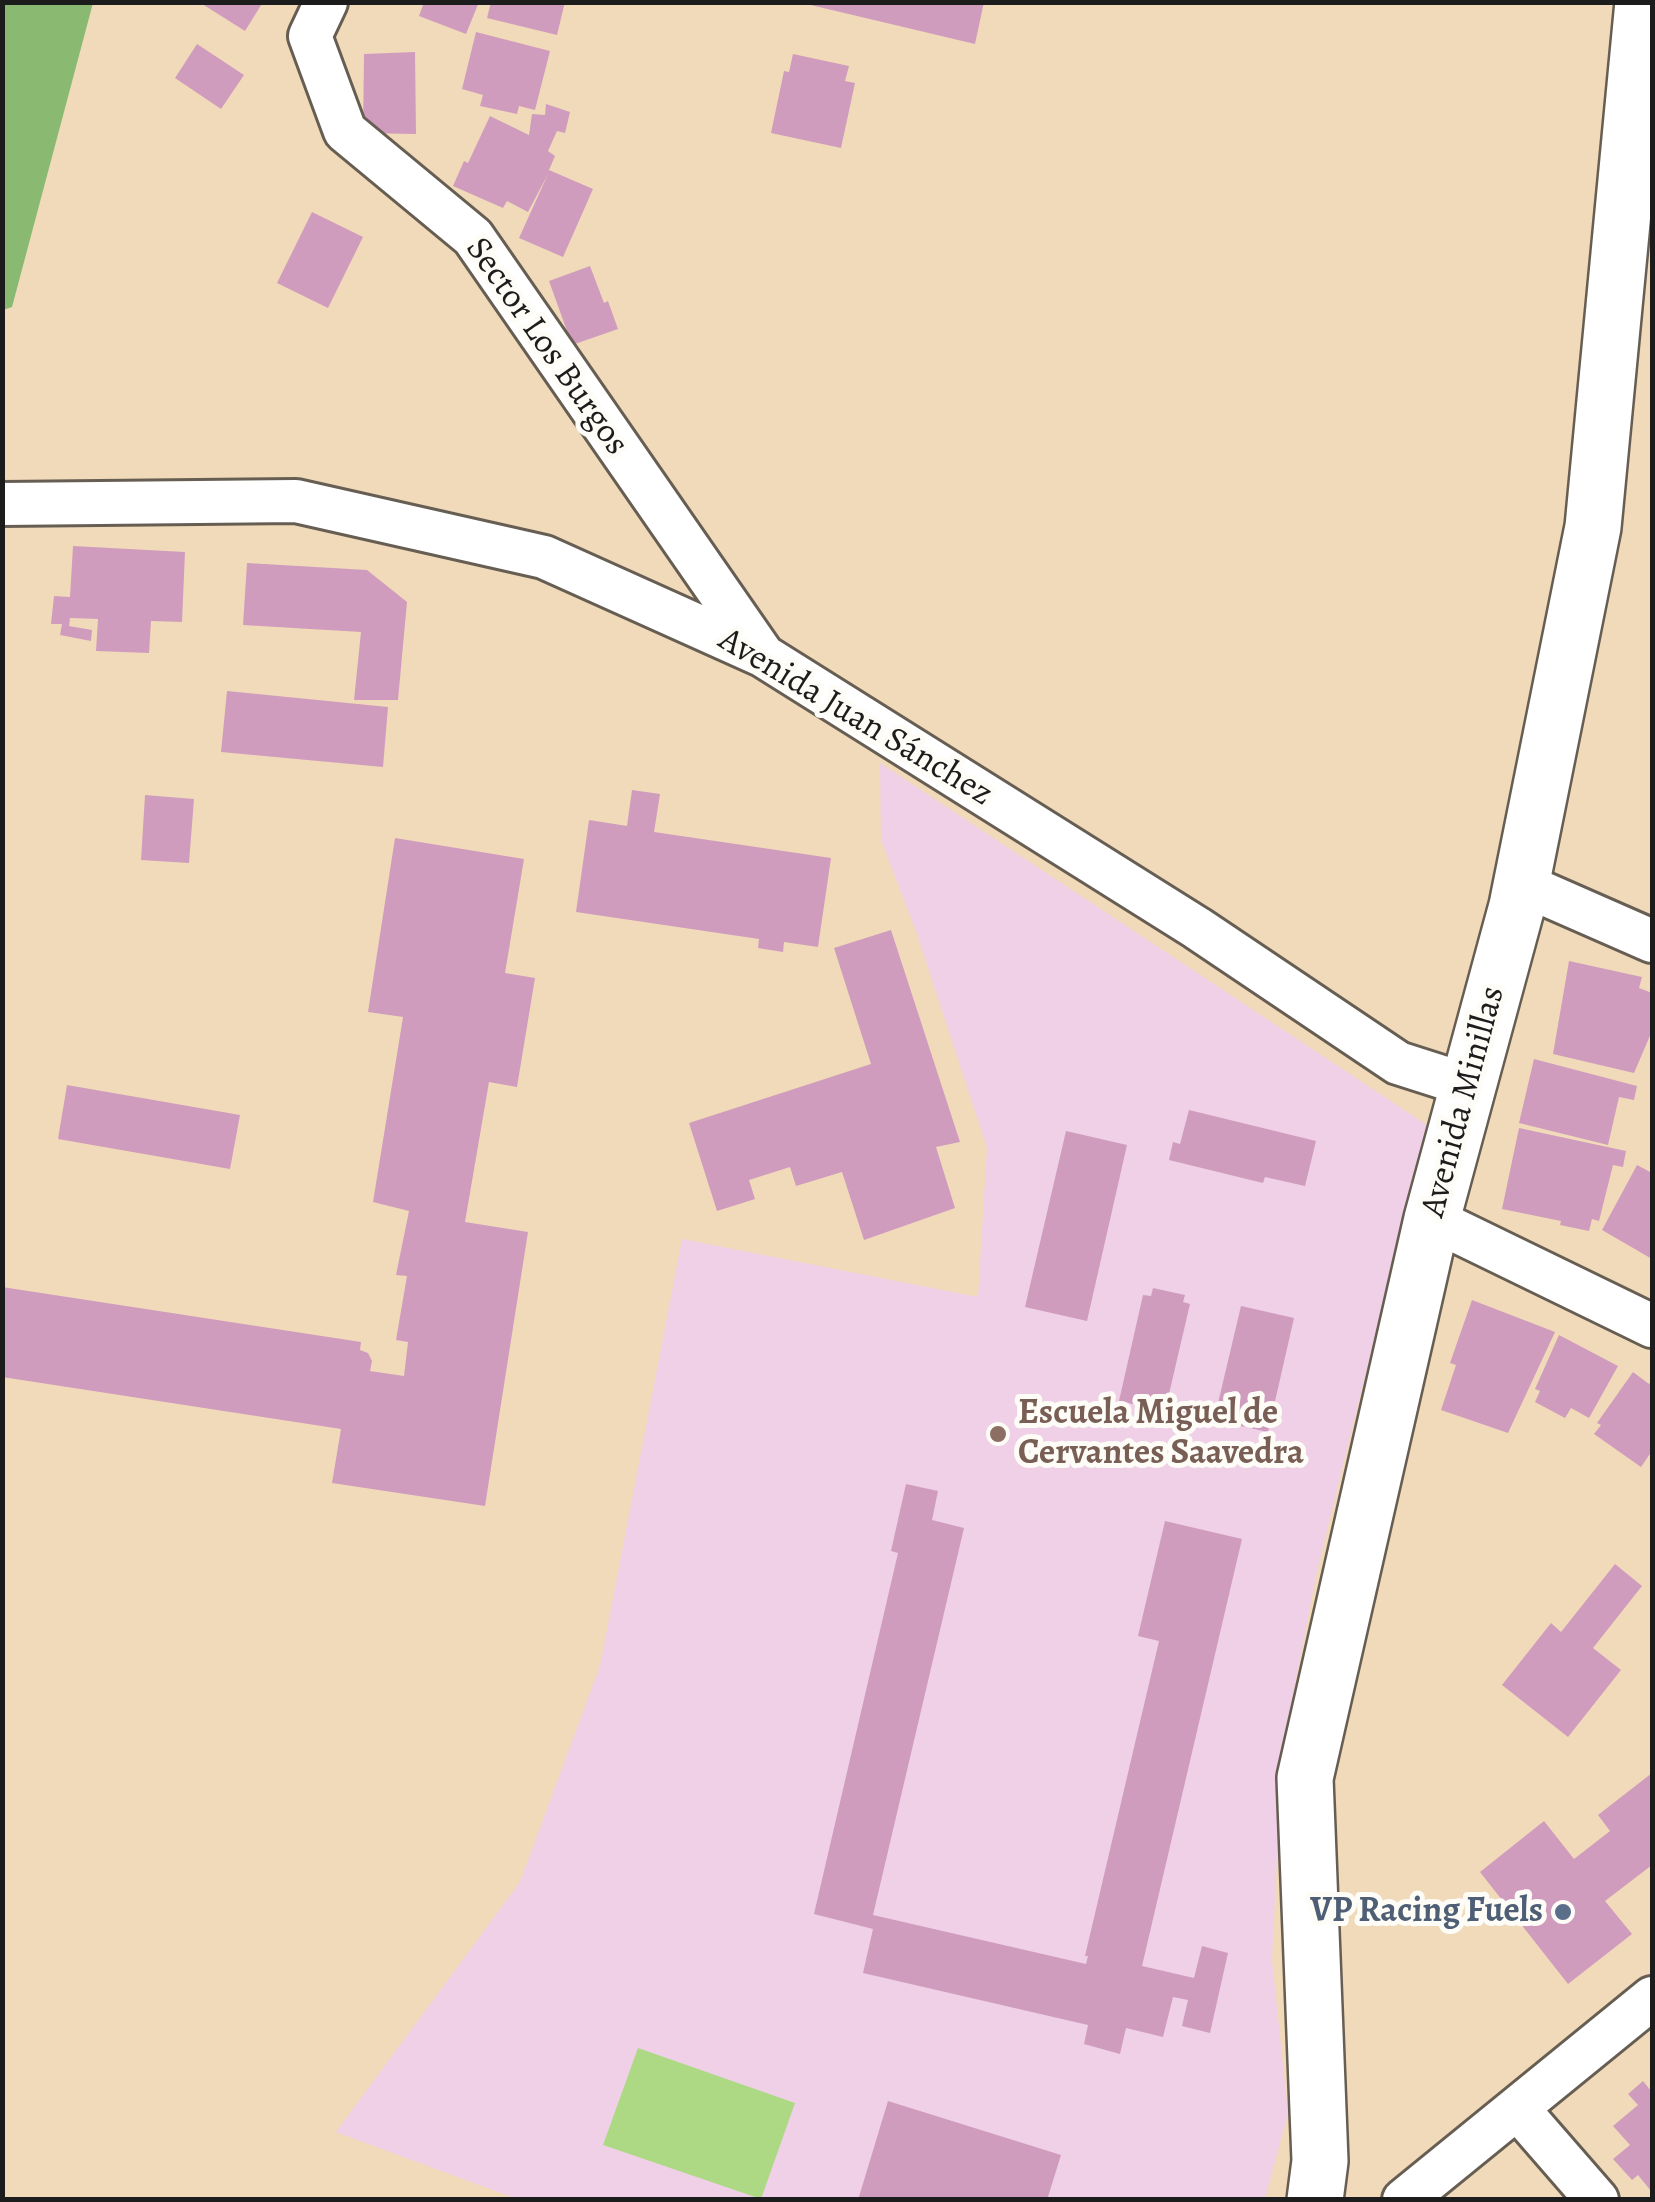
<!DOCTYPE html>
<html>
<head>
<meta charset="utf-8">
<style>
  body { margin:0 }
  #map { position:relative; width:1655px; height:2202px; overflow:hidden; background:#f1daba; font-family:Alegreya,serif }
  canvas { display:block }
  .frame { position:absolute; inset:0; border:5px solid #1c1c1c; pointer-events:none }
</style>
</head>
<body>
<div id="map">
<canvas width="1655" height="2202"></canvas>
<div class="frame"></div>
</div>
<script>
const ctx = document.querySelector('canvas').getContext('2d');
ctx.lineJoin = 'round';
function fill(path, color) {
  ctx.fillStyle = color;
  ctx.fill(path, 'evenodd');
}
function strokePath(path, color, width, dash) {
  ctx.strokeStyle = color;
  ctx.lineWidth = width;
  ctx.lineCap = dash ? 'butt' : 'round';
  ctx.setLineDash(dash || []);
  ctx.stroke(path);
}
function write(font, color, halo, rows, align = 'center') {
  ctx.font = font + ' Alegreya,serif';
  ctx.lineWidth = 10;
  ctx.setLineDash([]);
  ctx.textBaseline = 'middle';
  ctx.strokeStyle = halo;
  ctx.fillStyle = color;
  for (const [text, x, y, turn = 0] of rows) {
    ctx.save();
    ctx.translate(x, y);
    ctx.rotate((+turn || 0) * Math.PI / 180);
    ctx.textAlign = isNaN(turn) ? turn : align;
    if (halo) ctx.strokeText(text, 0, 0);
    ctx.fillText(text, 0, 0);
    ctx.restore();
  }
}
fill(new Path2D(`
  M880,763L1427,1125L1317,1571L1282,1752L1272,1960L1288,2113L1265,2199H517L336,2132L520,1882L600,1666L682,1239L978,1297L987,1148L917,934L881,840Z`), '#efd0e7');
fill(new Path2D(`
  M638,2048L795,2103L761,2199L603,2145Z`), '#add985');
fill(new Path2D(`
  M2,3H93L12,307L3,310Z`), '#8ab972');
fill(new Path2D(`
  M199,2H263L245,31Z
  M424,2H479L466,34L419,16Z
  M491,2H565L557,35L487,18Z
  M798,2H984L975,44Z
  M476,32L550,51L535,110L519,106L517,114L480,106L483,95L462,89Z
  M197,44L244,75L221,109L175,78Z
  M415,52L416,134L363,133L364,54Z
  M793,54L849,66L845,81L855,83L841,148L771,133L784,71L789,72Z
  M546,104L570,112L565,133L557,131L548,151L555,156L549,170L593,189L563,257L519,238L548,174L528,212L507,201L503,208L453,186L464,161L468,163L490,116L529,135L532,114L545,115Z
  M312,212L363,237L328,308L277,283Z
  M590,266L604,303L608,301L618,329L572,345L549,281Z
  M73,546L185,552L182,622L151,621L149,653L96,651L98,619L70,618L69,626L92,630L91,641L60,635L62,624H51L54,596L70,597Z
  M247,563L367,570L407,602L398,700H354L361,632L243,625Z
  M227,691L388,707L383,767L221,752Z
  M632,790L660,794L654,832L831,858L818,947L784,942L783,952L758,948L759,939L576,912L589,820L627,826Z
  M145,795L194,799L189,863L141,860Z
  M395,838L524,859L505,973L535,978L517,1087L489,1082L465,1222L528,1232L485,1506L332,1483L341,1429L2,1377V1287L361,1342L360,1350L368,1353L372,1361L370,1371L404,1376L408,1342L396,1340L407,1276L396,1275L409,1211L373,1202L403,1017L368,1012Z
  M891,930L960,1142L936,1147L955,1208L864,1240L842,1172L796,1186L790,1167L749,1180L755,1199L717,1211L689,1123L871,1064L834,948Z
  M1569,961L1642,977L1639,988L1652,993V1031L1634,1073L1553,1054Z
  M1534,1059L1637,1086L1634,1100L1619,1097L1608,1145L1519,1123Z
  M67,1085L240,1115L230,1169L58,1139Z
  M1189,1110L1316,1141L1305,1186L1265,1177L1263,1183L1169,1160L1173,1142L1180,1144Z
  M1519,1128L1626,1151L1623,1167L1613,1165L1599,1221L1592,1219L1589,1231L1560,1225L1561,1221L1502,1209Z
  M1066,1131L1127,1145L1087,1321L1025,1307Z
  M1637,1165L1652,1173V1259L1602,1230Z
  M1153,1288L1185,1295L1183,1302L1190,1304L1165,1411L1119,1401L1143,1295L1151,1296Z
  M1472,1300L1555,1332L1508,1433L1441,1410L1456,1365L1450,1363Z
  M1241,1306L1294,1318L1268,1432L1214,1420Z
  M1559,1335L1618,1366L1589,1418L1571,1408L1565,1418L1535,1402L1540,1391L1535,1389Z
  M1633,1372L1649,1384L1652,1379V1451L1641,1467L1594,1434L1601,1425L1597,1423Z
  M906,1484L938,1491L932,1520L964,1528L873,1915L1086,1964L1088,1956H1085L1159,1641L1138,1636L1165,1521L1242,1539L1142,1966L1194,1978L1202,1946L1228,1953L1210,2033L1182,2026L1188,2000L1173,1997L1163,2037L1126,2028L1120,2054L1084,2044L1088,2025L863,1973L873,1929L814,1914L898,1553L891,1551Z
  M1615,1564L1642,1586L1593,1648L1621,1670L1568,1737L1502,1685L1551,1623L1561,1632Z
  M1652,1773V1865L1605,1901L1632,1934L1568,1984L1480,1872L1544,1821L1574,1859L1610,1831L1598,1815Z
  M1643,2081L1652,2092L1651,2191L1638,2175L1632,2180L1613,2159L1630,2145L1613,2126L1638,2105L1628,2094Z
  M888,2101L1061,2155L1047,2200H858Z`), '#d09cbd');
const minor = new Path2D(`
  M326,2L310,36L345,131L473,237L762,654
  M2,504L296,501L544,557L762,655L1197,928L1398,1063L1470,1086
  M1522,884L1652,941
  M1432,1219L1652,1326
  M1517,2108L1597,2200
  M1404,2200L1652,1998`);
const secondary = new Path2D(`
  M1315,2200L1320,2161L1305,1778L1432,1219L1517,906L1593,527L1643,2`);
strokePath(minor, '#675e53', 48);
strokePath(secondary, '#675e53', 60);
strokePath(minor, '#fff', 42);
strokePath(secondary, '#fff', 55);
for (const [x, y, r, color] of [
  [998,1434,10,"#8d6e63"],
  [1563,1912,10,"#5c6f8a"]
]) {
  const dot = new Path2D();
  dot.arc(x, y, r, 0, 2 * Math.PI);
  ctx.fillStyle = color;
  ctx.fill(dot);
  strokePath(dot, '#fdfcf7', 4);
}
write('35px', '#1c1c1c', '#fdfcf7', [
  ["Sector Los Burgos",546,347,55],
  ["Avenida Juan Sánchez",855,718,31],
  ["Avenida Minillas",1464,1102,-75]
]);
write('bold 35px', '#785e54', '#fdfcf7', [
  ["Escuela Miguel de",1018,1414],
  ["Cervantes Saavedra",1018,1454]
], 'left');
write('bold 35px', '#4e5e75', '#fdfcf7', [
  ["VP Racing Fuels",1543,1912]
], 'right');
</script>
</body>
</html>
